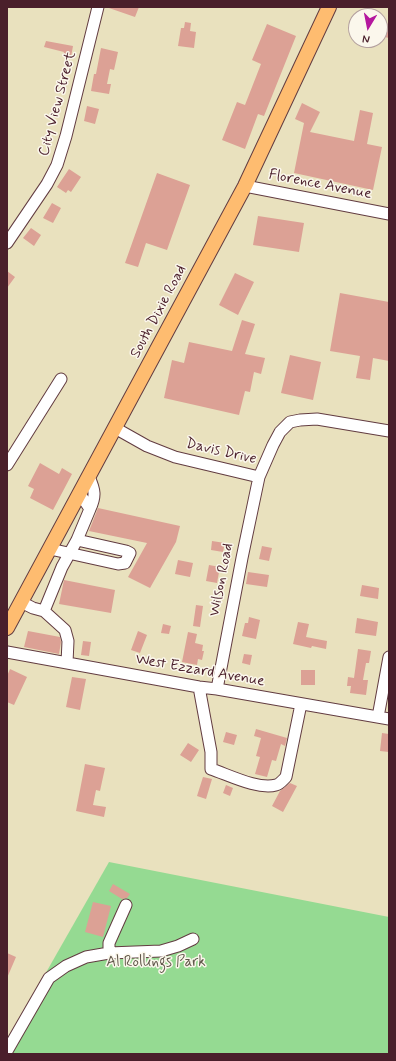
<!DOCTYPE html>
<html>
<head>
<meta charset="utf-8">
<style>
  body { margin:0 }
  #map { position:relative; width:396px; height:1061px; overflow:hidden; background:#e9e1be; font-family:Mynerve,sans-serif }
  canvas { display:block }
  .frame { position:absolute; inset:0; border:8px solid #4a1f2b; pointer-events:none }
  .north { position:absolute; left:348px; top:8px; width:40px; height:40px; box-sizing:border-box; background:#fbf7ec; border:1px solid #b4a19f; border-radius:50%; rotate:190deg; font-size:11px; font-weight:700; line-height:16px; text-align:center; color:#4a1f2b }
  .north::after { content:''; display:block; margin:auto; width:14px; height:18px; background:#b5179e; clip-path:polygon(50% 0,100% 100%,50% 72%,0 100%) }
</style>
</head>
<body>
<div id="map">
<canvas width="396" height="1061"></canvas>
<div class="frame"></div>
<div class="north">N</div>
</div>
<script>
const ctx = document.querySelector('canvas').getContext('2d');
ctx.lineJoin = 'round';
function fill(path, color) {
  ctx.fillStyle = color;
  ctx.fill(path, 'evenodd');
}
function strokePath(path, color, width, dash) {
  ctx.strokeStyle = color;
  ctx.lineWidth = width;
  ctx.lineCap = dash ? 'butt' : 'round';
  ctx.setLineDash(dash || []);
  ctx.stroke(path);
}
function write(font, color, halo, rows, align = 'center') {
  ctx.font = font + ' Mynerve,sans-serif';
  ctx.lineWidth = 3;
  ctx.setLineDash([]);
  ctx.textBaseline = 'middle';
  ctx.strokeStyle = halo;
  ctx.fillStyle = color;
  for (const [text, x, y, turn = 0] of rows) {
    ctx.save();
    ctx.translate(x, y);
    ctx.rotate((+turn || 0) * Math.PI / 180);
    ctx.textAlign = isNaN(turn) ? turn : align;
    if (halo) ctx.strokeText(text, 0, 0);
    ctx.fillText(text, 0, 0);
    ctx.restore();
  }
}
fill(new Path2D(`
  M109,862L389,917V1054H7V1041Z`), '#95da92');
fill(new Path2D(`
  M109,7H139L135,17L109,8Z
  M185,22L191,23L190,31L196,32L194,48L178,46L181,28H184Z
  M380,22L389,24V38L380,36Z
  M267,24L296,36L264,116L258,114L245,149L222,140L237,102L245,105L261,64L252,60Z
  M46,41L73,46L71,57L63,55L64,52L44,47Z
  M101,48L118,52L114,70L110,69L107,84H111L109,94L91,91L94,74H96Z
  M302,103L320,112L310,132L354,141L360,110L373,113L367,144L382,147L373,190L294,173L304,123L295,119Z
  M87,106L99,109L95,124L84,121Z
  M69,169L81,177L71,192L68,190L66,193L57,187Z
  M157,173L190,185L167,250L146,243L138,267L125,263Z
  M52,203L61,208L53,223L43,218Z
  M258,216L304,223L299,252L253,245Z
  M31,228L41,235L34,246L23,238Z
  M7,271L15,277L7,288Z
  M235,273L254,282L238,315L219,305Z
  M340,293L389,302V361L373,358L370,380L356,378L360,356L330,351Z
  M242,320L255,324L245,354L265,358L261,374L254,372L250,392L245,391L239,415L164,398L172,360L184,363L189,342L232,351Z
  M290,355L321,362L313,400L281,393Z
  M40,463L59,474L62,468L72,474L53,510L30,498L34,489L28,486Z
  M98,508L180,526L176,542L150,588L128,577L147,543L89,531Z
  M212,541L225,543L223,552L211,550Z
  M262,546L272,548L269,561L259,559Z
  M178,560L193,563L190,577L175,574Z
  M209,565L220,567L217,583L206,581Z
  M248,572L269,575L267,587L246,584Z
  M64,580L115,590L111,613L59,604Z
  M362,585L379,588L378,599L360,596Z
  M196,605L203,606L200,627L193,626Z
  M249,617L260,620L256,639L242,636L245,623H248Z
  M357,618L378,622L376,636L355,633Z
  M298,622L309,624L306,637L327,641L326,649L312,646L311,648L293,644Z
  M163,624L171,626L169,634L161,633Z
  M28,631L60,637L61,642L59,654L24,647Z
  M138,631L147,635L140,653L131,650Z
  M188,632L197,634L195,643L203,645L202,651H204L202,660L198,659L197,665L182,662Z
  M83,641L91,642L89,656L81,655Z
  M358,649L371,651L369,663H366L363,680H368L366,695L350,693L351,686H347L348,677L354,678Z
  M244,654L252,655L250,665L242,663Z
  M10,669L27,677L14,705L7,702V676Z
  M301,670H315V685H301Z
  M72,677L86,679L80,710L66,707Z
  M256,729L287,738L285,746L281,744L276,761L272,760L267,777L255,774L260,757L256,756L261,738L254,736Z
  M226,732L237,735L234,745L223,742Z
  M382,733L389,734V752L380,751Z
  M188,743L199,750L191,762L180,755Z
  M85,764L105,768L100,791L96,790L93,805L106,807L104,817L76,811Z
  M203,777L212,779L206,799L197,796Z
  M290,783L297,786L283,812L272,806L280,791Z
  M226,785L233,788L230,796L223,793Z
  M113,884L130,894L127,898L122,899L109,891Z
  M93,902L111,906L103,937L85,932Z
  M7,953L16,957L7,978Z`), '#dca195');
const minor = new Path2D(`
  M245,186L389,214
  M7,243L47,184L57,165L66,136L98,7
  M115,428L147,446L175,457L259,477
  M7,465L61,379
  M80,494L90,509C96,496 95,490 89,477
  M50,549L118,564L125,563L130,553L126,551L77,540
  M21,602L33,608L44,611
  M7,652L199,687L217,689L389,719
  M67,663L68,641L65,630L44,611L62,567L77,540L90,509
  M199,687L211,752V769C229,775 258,790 276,785C280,784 283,780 286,777L301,704
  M217,689L242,558L259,477L273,445L280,432L290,422L300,420L317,419L389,431
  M378,717L389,657
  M109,953L161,951L178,946L193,939
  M7,1051L49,978L66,966L86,957L109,953V943L126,905`);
const major = new Path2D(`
  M7,628L245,186L329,7`);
strokePath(minor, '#623c41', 13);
strokePath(major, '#623c41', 16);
strokePath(minor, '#fff', 11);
strokePath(major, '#febc70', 14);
write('15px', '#4a1f2b', '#fbf7ec', [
  ["City View Street",58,104,-75],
  ["Florence Avenue",320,185,11],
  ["South Dixie Road",159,312,-62],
  ["Davis Drive",221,452,13],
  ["Wilson Road",222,580,-79],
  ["West Ezzard Avenue",200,671,10]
]);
write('15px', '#60574a', '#fbf7ec', [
  ["Al Rollings Park",156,963]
]);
</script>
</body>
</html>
